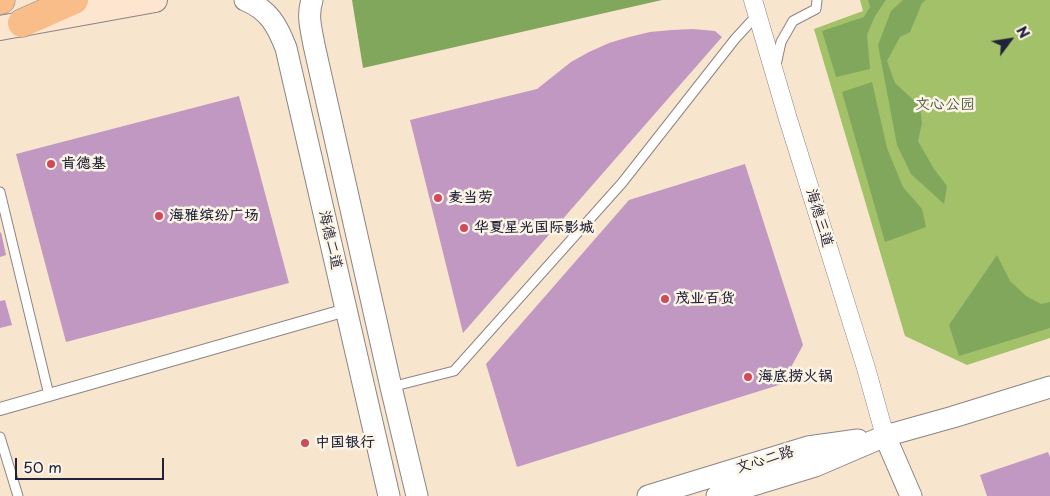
<!DOCTYPE html>
<html>
<head>
<meta charset="utf-8">
<style>
  body { margin:0 }
  #map { position:relative; width:1050px; height:496px; overflow:hidden; background:#f8e5ce; font-family:"Playpen Sans",sans-serif }
  canvas { display:block }
  .north { position:absolute; left:985px; top:15px; width:50px; height:50px; -webkit-text-stroke:4px #fcf5e5; paint-order:stroke; rotate:59deg; font-size:14px; font-weight:700; line-height:20px; text-align:center; color:#22223b }
  .north::after { content:''; display:block; margin:auto; width:18px; height:22px; background:#22223b; clip-path:polygon(50% 0,100% 100%,50% 72%,0 100%) }
  .scale { position:absolute; left:15px; top:458px; width:149px; height:22px; box-sizing:border-box; border:2px solid #22223b; border-top:0; padding-left:6px; font-size:15px; line-height:18px; white-space:nowrap; color:#22223b; -webkit-text-stroke:4px #fcf5e5; paint-order:stroke }
</style>
</head>
<body>
<div id="map">
<canvas width="1050" height="496"></canvas>
<div class="north">N</div>
<div class="scale">50 m</div>
</div>
<script>
const ctx = document.querySelector('canvas').getContext('2d');
ctx.lineJoin = 'round';
function fill(path, color) {
  ctx.fillStyle = color;
  ctx.fill(path, 'evenodd');
}
function strokePath(path, color, width, dash) {
  ctx.strokeStyle = color;
  ctx.lineWidth = width;
  ctx.lineCap = dash ? 'butt' : 'round';
  ctx.setLineDash(dash || []);
  ctx.stroke(path);
}
function write(font, color, halo, rows, align = 'center') {
  ctx.font = font + ' "Playpen Sans","LXGW WenKai TC",sans-serif';
  ctx.lineWidth = 5;
  ctx.setLineDash([]);
  ctx.textBaseline = 'middle';
  ctx.strokeStyle = halo;
  ctx.fillStyle = color;
  for (const [text, x, y, turn = 0] of rows) {
    ctx.save();
    ctx.translate(x, y);
    ctx.rotate((+turn || 0) * Math.PI / 180);
    ctx.textAlign = isNaN(turn) ? turn : align;
    if (halo) ctx.strokeText(text, 0, 0);
    ctx.fillText(text, 0, 0);
    ctx.restore();
  }
}
fill(new Path2D(`
  M860,0H1050V338L967,365L905,336L814,29L863,11Z`), '#a2c169');
fill(new Path2D(`
  M352,0H662L363,68Z
  M868,0H886L875,16L867,35L870,69L836,77L822,31L864,17L870,7Z
  M903,0H926L922,3L910,32L900,37L887,61L895,83L920,106L922,123L918,141L934,169L947,186L944,204L911,174L897,145L878,45L891,11Z
  M872,82L887,148L903,187L922,209L926,227L885,242L842,92Z
  M997,255L1010,281L1026,296L1041,304L1050,302V328L959,356L949,325Z`), '#81a75d');
fill(new Path2D(`
  M693,29L715,31L722,37L463,333L410,120L537,89L571,62L589,52L609,43L629,37L650,32L672,30Z
  M239,96L289,283L66,342L16,154Z
  M745,164L803,345L782,384L517,467L486,364L629,200Z
  M1,232L6,255L0,257V233Z
  M5,300L12,325L0,328V301Z
  M1048,452L1050,457V496H987L980,475Z`), '#c098c2');
const service = new Path2D(`
  M776,65L781,42L793,21L816,9L817,0
  M0,192L49,395
  M391,387L454,371L622,183L735,39L757,15
  M0,437L18,496`);
const pedestrian = new Path2D(`
  M0,409L346,310`);
const minor = new Path2D(`
  M753,0L788,119L866,368L885,436`);
const tertiary = new Path2D(`
  M245,0C269,10 277,25 286,48L389,496
  M312,0C307,16 311,28 314,45L391,387L417,496
  M885,436L911,496
  M648,496L808,447L858,440
  M717,496L815,466L885,436L953,417L1050,387`);
const secondary = new Path2D(`
  M0,28L155,0`);
const primary = new Path2D(`
  M0,0H1
  M22,23L74,0`);
strokePath(service, '#8d8484', 11);
strokePath(pedestrian, '#8d8484', 14);
strokePath(minor, '#8d8484', 19);
strokePath(tertiary, '#8d8484', 23);
strokePath(secondary, '#8d8484', 26);
strokePath(primary, '#8d8484', 29);
strokePath(service, '#fff', 9);
strokePath(pedestrian, '#fff', 12);
strokePath(minor, '#fff', 18);
strokePath(tertiary, '#fff', 21);
strokePath(secondary, '#fde5d0', 24);
strokePath(primary, '#f9bd89', 28);
for (const [x, y, r, color] of [
  [51,164,5,"#d1495b"],
  [438,198,5,"#d1495b"],
  [159,216,5,"#d1495b"],
  [464,228,5,"#d1495b"],
  [665,299,5,"#d1495b"],
  [748,377,5,"#d1495b"],
  [305,443,5,"#d1495b"]
]) {
  const dot = new Path2D();
  dot.arc(x, y, r, 0, 2 * Math.PI);
  ctx.fillStyle = color;
  ctx.fill(dot);
  strokePath(dot, '#fcf5e5', 2);
}
write('15px', '#4f5a4b', '#fcf5e5', [
  ["文心公园",945,105]
]);
write('bold 15px', '#22223b', '#fcf5e5', [
  ["肯德基",61,164],
  ["麦当劳",448,198],
  ["海雅缤纷广场",169,216],
  ["华夏星光国际影城",474,228],
  ["茂业百货",675,299],
  ["海底捞火锅",758,377],
  ["中国银行",315,443]
], 'left');
write('15px', '#22223b', '#fcf5e5', [
  ["海德三道",819,218,73],
  ["海德二道",330,240,77],
  ["文心二路",765,460,-17]
]);
</script>
</body>
</html>
